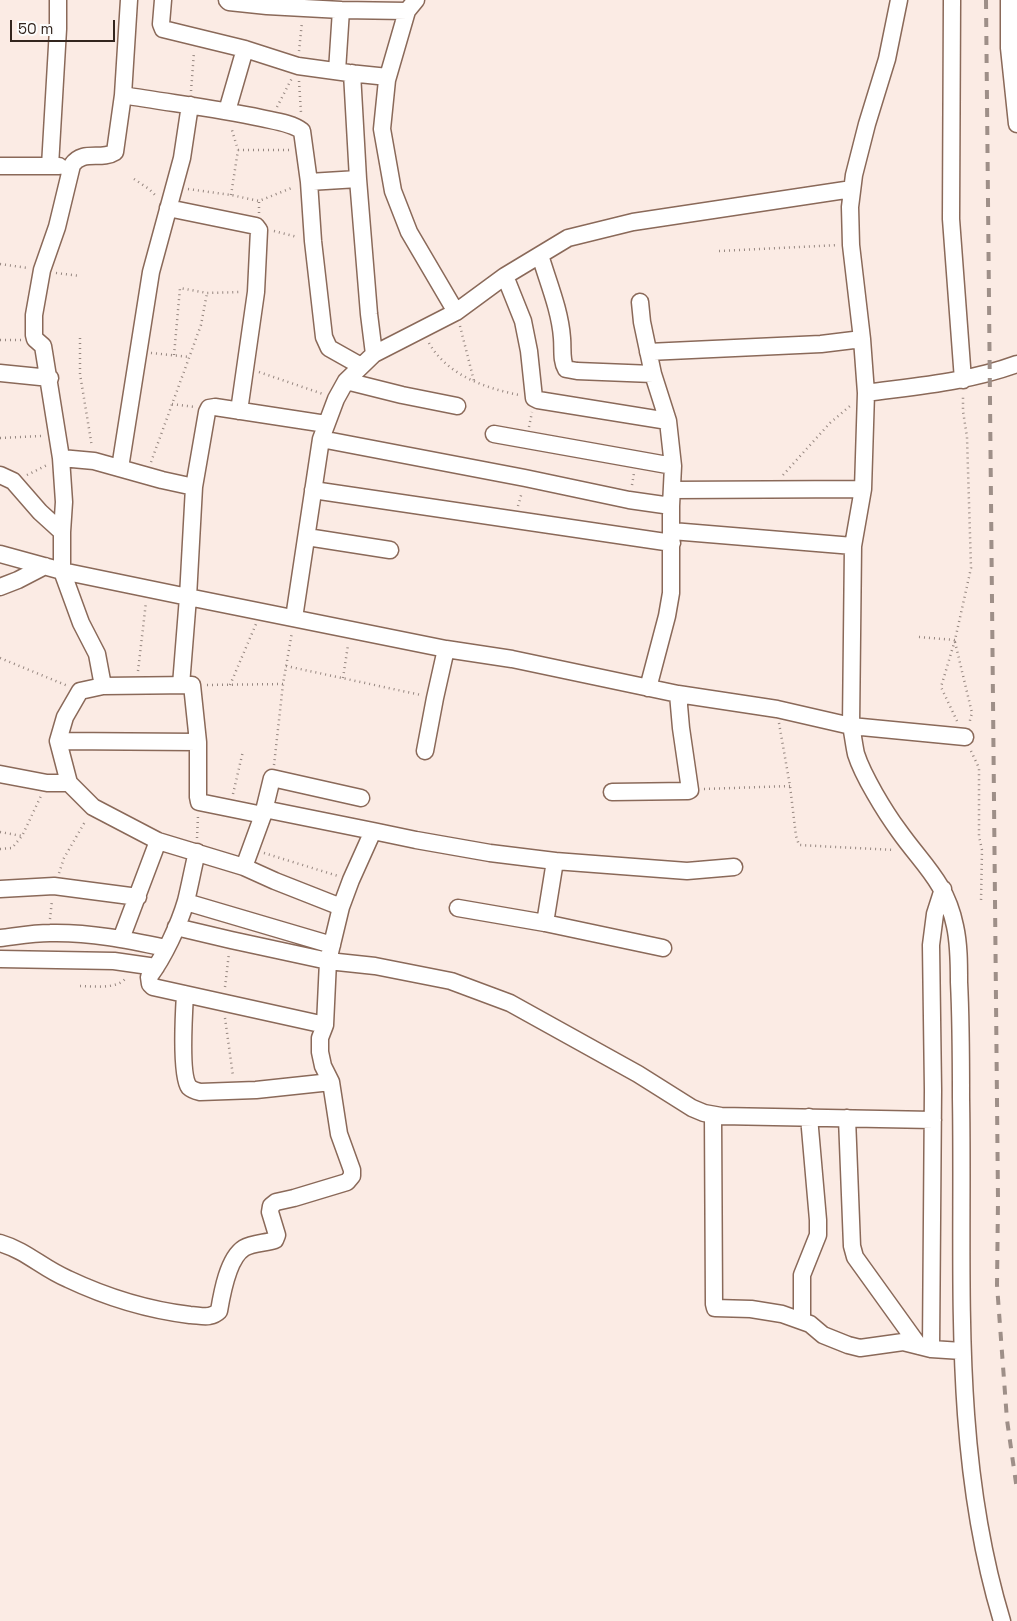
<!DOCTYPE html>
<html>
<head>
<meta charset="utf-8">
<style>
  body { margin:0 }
  #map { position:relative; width:1017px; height:1621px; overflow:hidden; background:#fbebe4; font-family:"Space Grotesk",sans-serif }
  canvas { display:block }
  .scale { position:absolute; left:10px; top:20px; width:105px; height:22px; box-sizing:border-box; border:2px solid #33251e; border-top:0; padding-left:6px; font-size:15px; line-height:18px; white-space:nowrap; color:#33251e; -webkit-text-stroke:4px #fcfcfc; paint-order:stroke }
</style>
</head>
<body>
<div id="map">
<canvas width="1017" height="1621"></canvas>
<div class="scale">50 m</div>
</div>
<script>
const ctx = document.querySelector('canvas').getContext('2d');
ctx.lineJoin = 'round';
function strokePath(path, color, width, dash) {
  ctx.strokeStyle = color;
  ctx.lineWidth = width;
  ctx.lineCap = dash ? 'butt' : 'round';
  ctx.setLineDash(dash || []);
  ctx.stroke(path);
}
const minor = new Path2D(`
  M163,0L161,24L163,29L245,49L298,66L349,73L388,77
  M227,0L229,2L267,6L341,10L337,71
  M416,0L407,11L387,80L382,129L393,191L409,232L456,312
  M899,0L887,59L867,124L854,175L850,207L851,245L862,339L866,393L863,489L853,546L851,726C853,735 854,745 856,754C863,776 885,812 899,831C923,865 946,882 955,926C959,944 959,963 959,982C961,1021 961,1059 961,1098C964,1274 950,1450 1002,1621
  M952,0L951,219L963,380
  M1009,0V48L1017,124
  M341,10L407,11
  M352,73L358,179L369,314L374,354
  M123,95C169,103 215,108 261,118C274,121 292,123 302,131L309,182L313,241L324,337L329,348L361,366
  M227,111L245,49
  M0,166H59
  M50,166L58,29V0
  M309,182L358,179
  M168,208L256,226L259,230L256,292L239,411
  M540,255C548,282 560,310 562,338C563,349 561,361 566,369L577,371L653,374
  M505,276L523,321L529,351L534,398L538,400L668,421
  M640,302L642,322L653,374L668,421L673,466L671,506V593L667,616L648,688
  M648,352L821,344L862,339
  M0,373L50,378
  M346,381L402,395L457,406
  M866,393C917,386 968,382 1017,364
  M494,434L673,466
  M321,439L525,478L629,500L671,506
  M61,458L94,461L162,480L194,487
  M120,468L151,272L182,158L190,105
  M0,475L13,481L40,512L62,532
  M313,490L672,543
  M672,490L863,489
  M672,531L853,546
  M307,537L390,550
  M0,554L62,571L188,597L446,649L512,659L678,694L777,709L851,726L965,737
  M0,587L18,580L45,566
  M294,618L321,439L336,399L346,381L374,354L456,312L505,276L568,238L633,222L852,189
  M181,685L188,597L194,487L207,412L209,408L215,407L326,424
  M103,686L97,654L81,623L62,571V532L64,502L61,458L44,352L43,346L35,339L34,335V315L42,270L57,227L72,165C83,149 101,161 115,152L123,95L129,0
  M58,741L198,742
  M425,751L435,698L446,649
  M0,774L47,783H69
  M612,792L688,791L690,790L681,728L678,694
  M264,809L373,831
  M263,815L199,802L198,797V742L192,685L103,686L80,691L65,717L58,741L69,783L93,807L158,841L244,867L275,881L341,907
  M197,852C193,868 190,885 186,901C179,925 164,957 149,977L150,984L153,987L325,1025
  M244,867L263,815L272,778L361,798
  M0,889L54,886L138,897
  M186,902L332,945
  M458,908L545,923L663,948
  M545,923L555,861
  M176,927L231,940L328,961L375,966L451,981L510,1003L638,1074L692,1108L704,1113L721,1116L933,1120
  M0,938C17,936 34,933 50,933C90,932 128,940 166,948
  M121,939L158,841
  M0,959L114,961L156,967
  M185,994C184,1011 180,1075 189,1087C192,1090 196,1091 200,1092L256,1090L331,1082
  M713,1115L714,1304L715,1308L751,1309L782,1314L810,1324L823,1335L848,1345L860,1348L903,1342L931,1349L962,1351
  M847,1118L852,1246L855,1257L919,1346
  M0,1243C27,1251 42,1268 68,1279C106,1297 149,1310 190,1315C196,1315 203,1317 209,1316C214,1315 216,1314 219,1311C222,1293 228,1258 244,1248C252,1243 266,1243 275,1240L277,1235L270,1212L271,1206L276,1202L294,1198L347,1182L352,1176V1170L339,1134L331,1082L323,1066L320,1052V1038L325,1025L328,961L341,907L351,880L373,831L416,840L490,853L555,861L687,871L734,867
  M802,1321V1275L818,1235V1220L809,1117
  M931,1349L933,1090L931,945L935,914L943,889`);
strokePath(minor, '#8a6959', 19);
strokePath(new Path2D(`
  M299,51L302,22
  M299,81L301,113
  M191,91L194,52
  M277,107L292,78
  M238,150H291
  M134,179L149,189L156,196
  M188,189L231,195L259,201L294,187
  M231,195L238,150L231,127
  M259,213V201
  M274,231L297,237
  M719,251L838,245
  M0,264L28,268
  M56,273L80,276
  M460,326L474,381
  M80,338V374L92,447
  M0,340H21
  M429,343C447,375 485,388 519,395
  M151,353L190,357
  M174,355L180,288L207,293L241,292
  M259,372L323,394
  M172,404L195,407
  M529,427L532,412
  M0,438L42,436
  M151,462L201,325L207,293
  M27,475L47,465
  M783,475L830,423L850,406
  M632,485L634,473
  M518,506L522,492
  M919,637L955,640
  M955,642L972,713L969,724
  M0,658L68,686
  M286,666L421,695
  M138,671L146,602
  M343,678L348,645
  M207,685L283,684
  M230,685L256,624
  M957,721L941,687L955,640L971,568L967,437L963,411V394
  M779,723L790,786L796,836L799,845L894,850
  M971,751L979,768V836L982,850L981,902
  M274,765L283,684L292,632
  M704,789L790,786
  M233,794L243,751
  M0,832L22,836
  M197,838L198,816
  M0,849L12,848L22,836L41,796
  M264,853L338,876
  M59,873L64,858L86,820
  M50,919L52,900
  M80,986C93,986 116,990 126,978
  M225,987L229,953
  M225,1018L233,1076`), '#968780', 2.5, [1, 4]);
strokePath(minor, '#fff', 16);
strokePath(new Path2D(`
  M986,0L998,1200L997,1285L1007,1420L1017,1490`), '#9e8f88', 4, [9, 9]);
</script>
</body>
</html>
